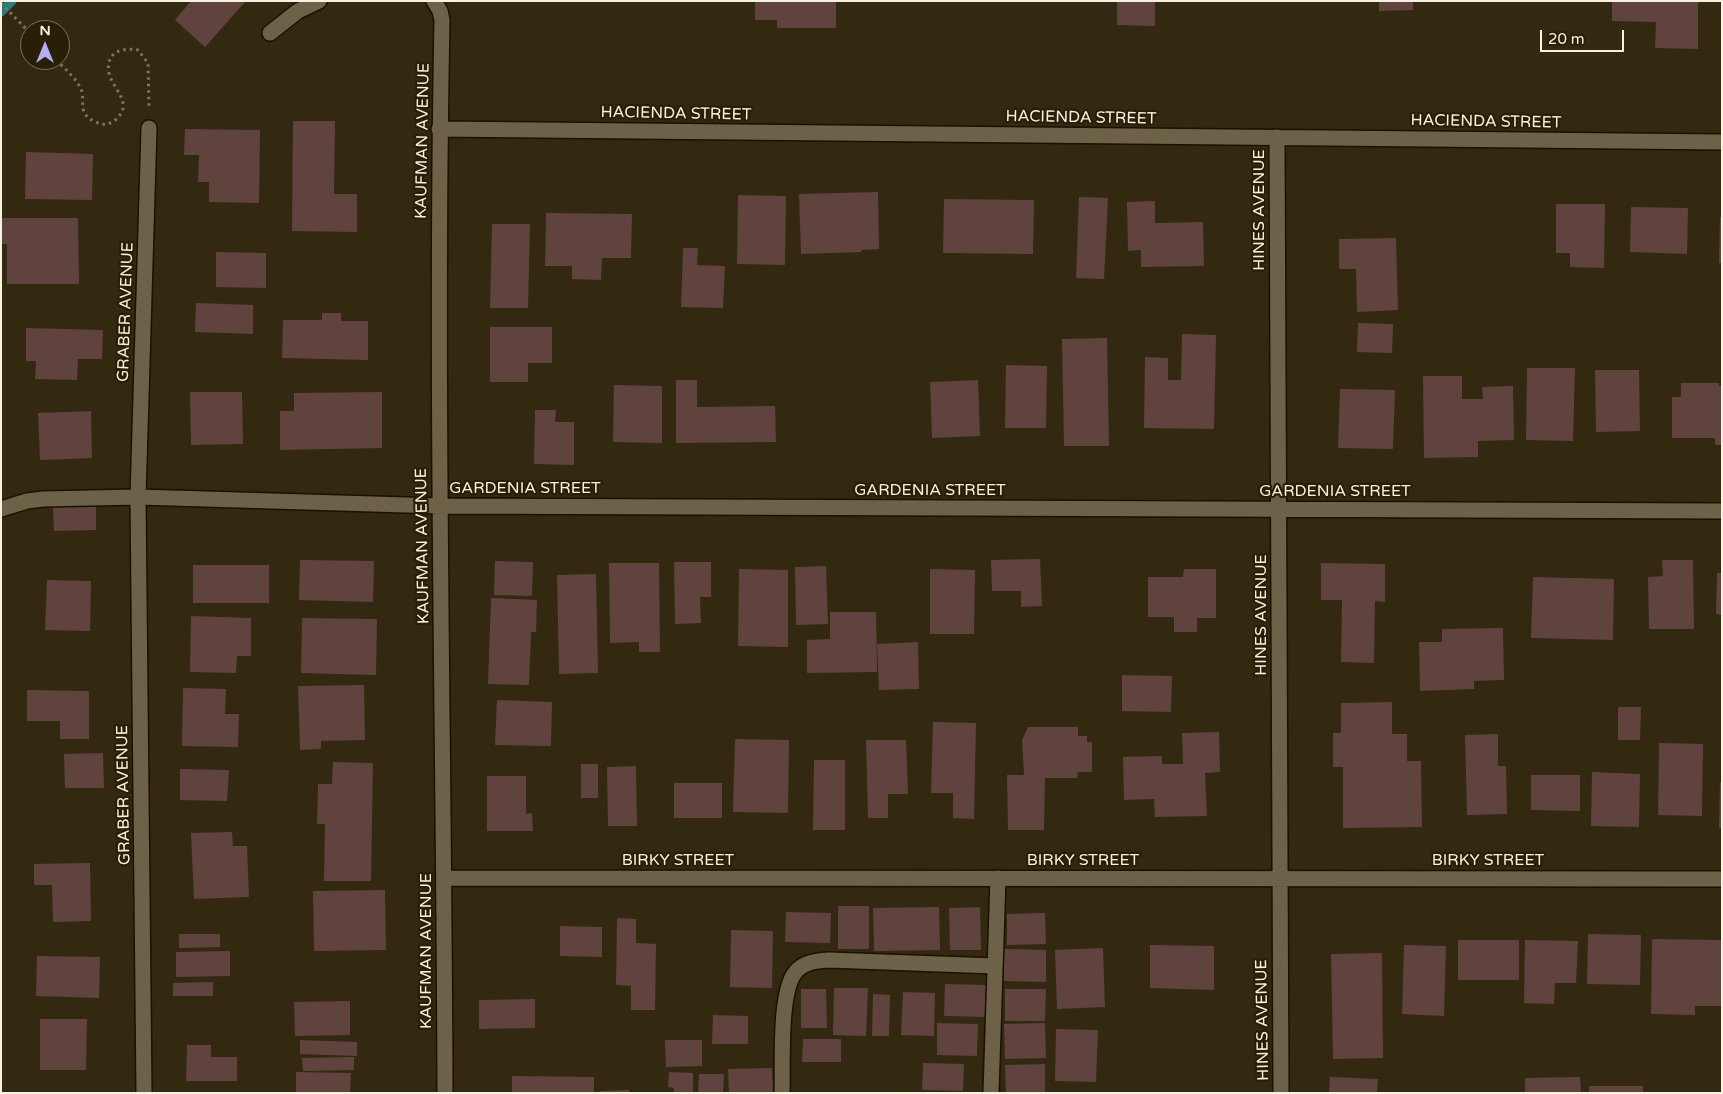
<!DOCTYPE html>
<html>
<head>
<meta charset="utf-8">
<style>
  body { margin:0 }
  #map { position:relative; width:1723px; height:1094px; overflow:hidden; background:#322910; font-family:"Varela Round",sans-serif }
  canvas { display:block }
  .frame { position:absolute; inset:0; border:2px solid #f7f1e2; pointer-events:none }
  .north { position:absolute; left:20px; top:20px; width:50px; height:50px; box-sizing:border-box; background:#281f06; border:1px solid #7b735e; border-radius:50%; rotate:0deg; font-size:14px; font-weight:700; line-height:20px; text-align:center; color:#f7f1e2 }
  .north::after { content:''; display:block; margin:auto; width:18px; height:22px; background:#b2adf9; clip-path:polygon(50% 0,100% 100%,50% 72%,0 100%) }
  .scale { position:absolute; left:1540px; top:30px; width:84px; height:22px; box-sizing:border-box; border:2px solid #f7f1e2; border-top:0; padding-left:6px; font-size:15px; line-height:18px; white-space:nowrap; color:#f7f1e2; -webkit-text-stroke:4px #281f06; paint-order:stroke }
</style>
</head>
<body>
<div id="map">
<canvas width="1723" height="1094"></canvas>
<div class="frame"></div>
<div class="north">N</div>
<div class="scale">20 m</div>
</div>
<script>
const ctx = document.querySelector('canvas').getContext('2d');
ctx.lineJoin = 'round';
function strokePath(path, color, width, dash) {
  ctx.strokeStyle = color;
  ctx.lineWidth = width;
  ctx.lineCap = dash ? 'butt' : 'round';
  ctx.setLineDash(dash || []);
  ctx.stroke(path);
}
function fill(path, color) {
  ctx.fillStyle = color;
  ctx.fill(path, 'evenodd');
}
function write(font, color, halo, rows, align = 'center') {
  ctx.font = font + ' "Varela Round",sans-serif';
  ctx.lineWidth = 4.5;
  ctx.setLineDash([]);
  ctx.textBaseline = 'middle';
  ctx.strokeStyle = halo;
  ctx.fillStyle = color;
  for (const [text, x, y, turn = 0] of rows) {
    ctx.save();
    ctx.translate(x, y);
    ctx.rotate((+turn || 0) * Math.PI / 180);
    ctx.textAlign = isNaN(turn) ? turn : align;
    if (halo) ctx.strokeText(text, 0, 0);
    ctx.fillText(text, 0, 0);
    ctx.restore();
  }
}
strokePath(new Path2D(`
  M1,12L12,1`), '#2c7984', 9);
fill(new Path2D(`
  M191,1H246L205,47L175,20Z
  M755,1H836V28H777V20H755Z
  M1117,1H1155V26L1117,25Z
  M1379,1H1413V10L1379,11Z
  M1612,1H1698V49L1655,48L1656,22L1612,21Z
  M293,121H335L334,194H357V232L292,231Z
  M185,129L260,130L259,203L209,202V182H198L199,155H184Z
  M26,152L93,154L92,200L25,199Z
  M878,192L879,249L861,250V252L801,254L799,194Z
  M738,195L786,196L785,265L737,264Z
  M1079,197L1108,198L1104,279L1076,278Z
  M944,199L1034,200L1033,254L943,253Z
  M1155,201V223L1203,222L1204,266L1141,267V250L1128,251L1127,202Z
  M1556,204H1605L1604,268L1570,267V253H1556Z
  M1631,207L1688,208L1687,254L1630,252Z
  M546,213L632,214L631,258H602L601,280L572,279V266H545Z
  M1720,217H1722V263H1719Z
  M1,218H78L79,284H7V244H1Z
  M492,224H530L528,308H490Z
  M1396,238L1398,310L1357,312L1356,269H1339V239Z
  M683,248H698L697,265L725,266L723,308L681,307Z
  M216,252L266,253V288L216,287Z
  M196,303L253,305V334L195,332Z
  M322,313H341V321H368V360L282,358L283,320H322Z
  M1358,323L1393,324L1392,353L1357,352Z
  M490,327H552V363H528V382H490Z
  M26,328L103,330L102,359H78L77,380L35,379L36,361H26Z
  M1182,334L1216,335L1214,429L1144,428L1145,357L1168,358V380H1181Z
  M1107,338L1109,446H1064L1062,339Z
  M1006,365L1047,366L1046,428H1005Z
  M1527,368H1575L1573,441L1526,440Z
  M1595,370H1639L1640,431L1596,432Z
  M1423,376H1462V399H1483L1482,387L1513,386L1514,440L1478,441V457L1424,458Z
  M676,380H697V407L775,406L776,442L676,443Z
  M978,380L980,436L932,438L930,382Z
  M1681,383H1719V386H1722V445H1715V438H1672V397H1681Z
  M614,385L662,386V443L613,442Z
  M1340,389L1395,390L1393,449L1338,448Z
  M190,392H242L243,444L191,445Z
  M382,392V448L280,450V411H294V393Z
  M535,410H556L555,422H574V465L534,464Z
  M91,411L92,458L40,460L38,413Z
  M96,506V530L54,531L53,507Z
  M1040,559L1042,606L1021,607V591H992L991,560Z
  M300,560L374,561L373,602L299,600Z
  M1662,560H1693L1694,629H1649L1648,577L1663,576Z
  M495,561L533,562L532,596L494,595Z
  M674,562H711V597H700L701,623L675,624Z
  M609,563H659L660,652H639V642L610,643Z
  M1321,563L1385,564V602L1375,601L1374,663L1341,662L1342,600H1321Z
  M193,565H269V603H193Z
  M826,566L828,624L796,625L795,567Z
  M739,569L788,570V647L738,646Z
  M930,569L975,570L974,634H930Z
  M1184,569H1216V618H1197V632H1174V617H1148V577H1183Z
  M1717,573H1722V615L1716,614Z
  M596,574L598,673L559,674L557,575Z
  M1533,577L1614,579L1613,640L1531,638Z
  M47,580L91,581L90,631L45,630Z
  M491,598L537,600L536,632H531L529,685L488,684Z
  M830,612H876L877,672L807,673V640L830,639Z
  M191,616L251,618V656H237L236,673L190,672Z
  M302,618L377,619L376,675L301,673Z
  M1503,628L1504,680L1474,681V689L1420,691L1419,642H1442V629Z
  M918,642L919,689L879,690L877,644Z
  M1122,675L1172,676L1171,712L1122,711Z
  M364,685L365,740L321,741V749L300,750L298,686Z
  M183,688L226,689L225,714H239L238,747L182,746Z
  M27,690L89,691V739H60V721H27Z
  M497,700L552,702L551,746L495,745Z
  M1392,702V734H1407V761H1421L1422,827L1343,828V767H1333V733H1341V703Z
  M1618,707H1641L1640,740H1618Z
  M933,722L976,723L974,819L953,818V793H931Z
  M1028,727H1078V736H1087V742H1092V772H1078L1077,778H1045L1044,830H1008L1007,775H1024L1022,740Z
  M1219,732L1220,772L1205,773L1207,816L1155,817L1154,799L1124,800L1123,757L1162,756V764H1183L1182,733Z
  M1498,734V766H1506L1507,814L1467,815L1465,735Z
  M735,739L789,740L788,813L733,812Z
  M866,740H906L908,794H888V818H868Z
  M1659,743L1703,744L1702,816L1658,815Z
  M103,753L104,788H65L64,754Z
  M814,760H845V830H813Z
  M333,762L373,763L371,881H324L325,824H317L318,784H332Z
  M581,764H598V798H581Z
  M636,766L637,826H608L607,767Z
  M180,769L229,770L227,801L180,800Z
  M1592,772L1640,774L1639,827L1591,826Z
  M1531,775H1580V811L1531,810Z
  M487,776H526V814L532,813L533,831H487Z
  M1720,782H1722V828H1719Z
  M674,783H722V818H674Z
  M232,832L233,846H247L249,897L194,899L191,833Z
  M90,863L91,921L53,922L52,885H34V864Z
  M385,890L386,950L314,951L313,891Z
  M838,906H869V949H838Z
  M939,907L940,950L874,951L873,908Z
  M980,907L981,950H950L949,908Z
  M786,912L831,913L830,943L785,942Z
  M1045,913L1046,944L1007,945V914Z
  M617,918L636,919V943L656,944L655,1010H631V986L616,985Z
  M560,926L602,927V957L560,956Z
  M731,930L773,931L772,988L730,987Z
  M179,934H220V947L179,948Z
  M1588,934L1641,935L1640,985L1587,984Z
  M1652,939L1721,940V1006H1695V1015L1651,1014Z
  M1458,940H1519V980H1458Z
  M1525,940L1578,941L1576,983H1555L1554,1004L1524,1003Z
  M1150,945L1214,946V990L1150,988Z
  M1404,945L1446,946L1444,1016L1402,1014Z
  M1103,948L1105,1007L1057,1009L1055,950Z
  M1004,949L1046,950V982L1004,981Z
  M230,951V976L176,977V952Z
  M1382,953L1383,1058L1333,1059L1331,954Z
  M37,956L100,957L99,998L36,996Z
  M213,982V996H173V983Z
  M945,984L986,985L985,1017L944,1016Z
  M834,988H868L866,1036L833,1035Z
  M801,989H826L827,1028H801Z
  M1005,989H1046L1045,1021H1005Z
  M903,992L935,993L934,1036L901,1035Z
  M873,994L890,995L889,1036H872Z
  M535,999V1028L479,1029V1000Z
  M350,1001V1035L295,1036L294,1002Z
  M713,1015L748,1016V1044H712Z
  M40,1019H87L86,1070H40Z
  M937,1023L978,1024L977,1056L937,1055Z
  M1045,1023L1046,1058L1005,1059L1004,1024Z
  M1056,1029L1098,1030L1096,1082L1055,1081Z
  M803,1039H841V1062H802Z
  M300,1040L357,1042V1056L300,1054Z
  M665,1040H702V1066L666,1067Z
  M187,1045H211V1057H237V1081H186Z
  M354,1057V1070L303,1071L302,1058Z
  M923,1063L964,1064L963,1091L922,1090Z
  M1045,1064V1093H1006L1005,1065Z
  M772,1068L773,1093H729L728,1069Z
  M296,1072L351,1073L350,1093H296Z
  M669,1072L693,1073V1093H674V1088L668,1087Z
  M699,1074H724L723,1093H698Z
  M512,1076L594,1077V1093H512Z
  M1330,1077L1378,1079L1377,1093H1329Z
  M1580,1077L1581,1093H1525V1078Z
  M1589,1086H1643V1093H1589Z
  M629,1090V1093H600V1091Z`), '#60433f');
const lane = new Path2D(`
  M782,1093C783,1064 779,997 794,974C802,962 816,961 829,960L995,966
  M991,1093L998,878`);
const street = new Path2D(`
  M434,1L440,11L442,20C435,377 444,735 445,1093
  M270,33L298,11L319,1
  M439,129L1722,142
  M1277,137L1281,1093
  M1,509L27,501L43,499L138,497L440,506L1722,511
  M444,878L1722,879
  M144,1093L138,497L149,128`);
strokePath(lane, '#1a1100', 18);
strokePath(street, '#1a1100', 18);
strokePath(new Path2D(`
  M1,3L30,33
  M56,60C65,69 76,78 81,89C86,101 76,114 96,122C102,125 108,125 114,121C136,104 112,89 109,73C105,52 122,47 138,50L148,63L149,108`), '#7e7661', 3, [2.5, 4]);
strokePath(lane, '#6d6248', 15);
strokePath(street, '#6d6248', 15);
write('16px', '#f7f1e2', '#281f06', [
  ["HACIENDA STREET",676,114,1],
  ["HACIENDA STREET",1081,118,1],
  ["HACIENDA STREET",1486,122,1],
  ["KAUFMAN AVENUE",423,141,-89],
  ["HINES AVENUE",1260,210,-90],
  ["GRABER AVENUE",126,312,-88],
  ["GARDENIA STREET",525,489],
  ["GARDENIA STREET",930,491],
  ["GARDENIA STREET",1335,492],
  ["KAUFMAN AVENUE",423,546,-91],
  ["HINES AVENUE",1262,615,-90],
  ["GRABER AVENUE",124,795,-91],
  ["BIRKY STREET",678,861],
  ["BIRKY STREET",1083,861],
  ["BIRKY STREET",1488,861],
  ["KAUFMAN AVENUE",427,951,-90],
  ["HINES AVENUE",1263,1020,-91]
]);
</script>
</body>
</html>
